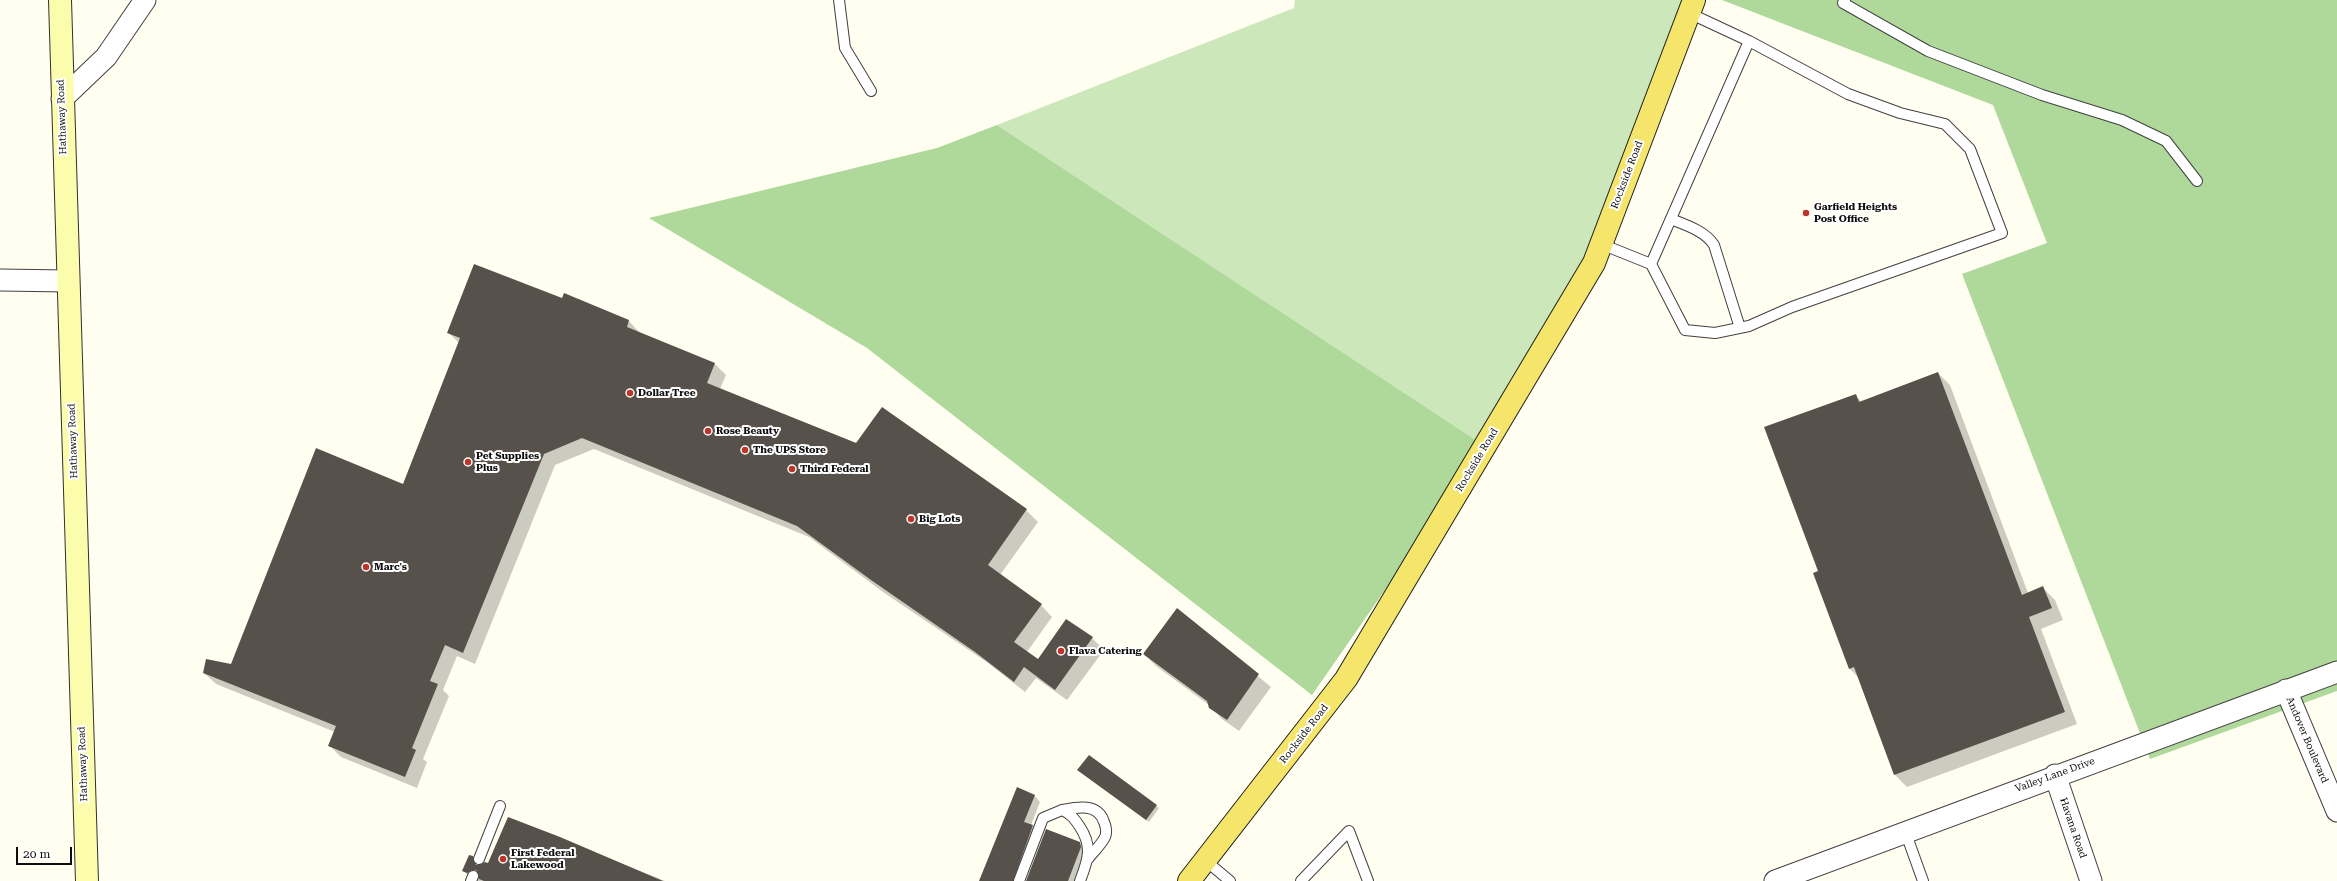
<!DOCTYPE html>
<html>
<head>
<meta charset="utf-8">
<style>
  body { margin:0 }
  #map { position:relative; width:2337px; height:881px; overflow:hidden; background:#fffef0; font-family:"Roboto Serif",serif }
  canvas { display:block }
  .scale { position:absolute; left:16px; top:847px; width:56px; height:18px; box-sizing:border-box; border:2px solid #0e0e0e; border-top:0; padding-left:5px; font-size:12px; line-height:14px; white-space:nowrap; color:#0e0e0e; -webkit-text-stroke:3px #fff; paint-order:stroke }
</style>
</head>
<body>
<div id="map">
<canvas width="2337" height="881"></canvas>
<div class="scale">20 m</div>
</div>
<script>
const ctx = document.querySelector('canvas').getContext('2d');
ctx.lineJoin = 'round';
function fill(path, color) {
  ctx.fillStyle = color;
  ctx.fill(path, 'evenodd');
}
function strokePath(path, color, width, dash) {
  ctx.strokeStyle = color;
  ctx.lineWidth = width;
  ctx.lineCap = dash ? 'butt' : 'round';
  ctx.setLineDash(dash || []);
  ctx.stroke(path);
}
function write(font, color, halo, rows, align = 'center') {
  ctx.font = font + ' "Roboto Serif",serif';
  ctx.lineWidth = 4;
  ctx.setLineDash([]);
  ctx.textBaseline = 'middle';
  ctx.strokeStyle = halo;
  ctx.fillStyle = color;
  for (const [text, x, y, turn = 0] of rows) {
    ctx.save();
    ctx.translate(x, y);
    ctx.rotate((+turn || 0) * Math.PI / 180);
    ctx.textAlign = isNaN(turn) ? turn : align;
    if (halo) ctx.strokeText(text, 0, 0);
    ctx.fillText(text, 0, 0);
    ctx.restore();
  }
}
fill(new Path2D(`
  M1295,0H1694L1594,263L1485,446L997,125L1294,8Z`), '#cce8ba');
fill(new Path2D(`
  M1722,0H2337V691L2150,759L1962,274L2047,243L1993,105Z
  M997,125L1485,446L1312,695L867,348L649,218L937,148Z`), '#aed99a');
fill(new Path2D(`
  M564,294L629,321L640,333L715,364L726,375L720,389L1026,510L1038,522L1000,575L1041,605L1052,617L1027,652L1038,661L1067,620L1092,638L1104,650L1067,700L1036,678L1025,692L988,663L883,592L809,537L594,449L555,465L475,664L457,656L443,690L449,696L423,759L427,762L417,788L341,757L329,745L335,732L216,684L204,673L232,665L403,485L459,343L448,332L562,300Z
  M1938,373L1950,385L2028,593L2043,588L2055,600L2063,620L2041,629L2077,724L1907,787L1895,775L1859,678L1849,668L1820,572L1855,395L1862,402Z
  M1178,610L1271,687L1239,731L1222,719L1209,705L1156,666L1144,654Z
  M1089,757L1159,808L1149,822L1081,772Z
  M1034,795L1040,802L1031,825L1039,832L1020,881H980Z
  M508,818L665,881H474L464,871L472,857L481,866L488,864Z
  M1079,843L1086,849L1076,881H1027Z`), '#0003');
fill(new Path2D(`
  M474,264L562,298L564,293L629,320L627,327L715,363L707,383L856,443L882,407L1027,509L988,565L1042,604L1014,642L1038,659L1066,619L1093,637L1055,690L1024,667L1014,682L975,652L871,580L797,526L582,438L544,454L463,653L445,645L430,681L438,684L412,748L416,750L405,777L328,746L336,726L203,673L206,659L231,664L316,448L403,484L460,338L447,333Z
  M1938,372L2022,595L2043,586L2052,608L2029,617L2065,712L1894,775L1854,667L1849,669L1813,573L1818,571L1764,427L1856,394L1859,402Z
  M1177,608L1259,674L1227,720L1209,708L1207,701L1143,654Z
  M1089,755L1157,805L1146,820L1077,770Z
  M1017,787L1035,795L1024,822L1033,825L1013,881H979Z
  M508,817L560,837L663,881H484L479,879V875L476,870H472L467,873L462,871L469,855L473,856V860L476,865H480L485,862L488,863Z
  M1046,829L1080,842L1081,847L1068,881H1026Z`), '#57514b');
const lane = new Path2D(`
  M839,0L845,48L871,91
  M1845,0L1843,3L1928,51L2042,95L2122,120L2166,141L2197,181
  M1671,219C1686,225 1705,231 1714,245L1740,328
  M1601,244L1651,264L1749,41
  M1651,264L1685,330L1715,333L1749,326L1792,307L2002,233L1970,149L1945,124L1900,113L1848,94L1749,41L1689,13
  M1062,810C1078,807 1098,803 1104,822C1106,826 1107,833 1105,837C1102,844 1093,852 1088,859
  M1905,831L1923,881
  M479,859L500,806
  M1205,860L1230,881
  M471,881L473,876
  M1019,881L1043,818L1062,810C1071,814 1074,818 1080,827C1093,847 1088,860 1080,881
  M1301,881L1349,831L1368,881`);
const street = new Path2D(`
  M62,99L106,57L145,0
  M0,280L68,281
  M2286,690L2337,811
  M2055,775L2091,881
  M1775,881L2337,672`);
const secondary = new Path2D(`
  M60,0L87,881`);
const primary = new Path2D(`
  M1189,881L1346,679L1594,263L1694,0`);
strokePath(lane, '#414141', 12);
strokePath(street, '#414141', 23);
strokePath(secondary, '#303030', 24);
strokePath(primary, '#1f1f1f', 24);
strokePath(lane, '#fff', 10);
strokePath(street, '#fff', 21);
strokePath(secondary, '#fbfdad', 22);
strokePath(primary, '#f5e56a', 22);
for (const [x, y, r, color] of [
  [1806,213,4,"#bb3529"],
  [630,393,4,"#bb3529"],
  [708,431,4,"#bb3529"],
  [745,450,4,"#bb3529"],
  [468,462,4,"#bb3529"],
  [792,469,4,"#bb3529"],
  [911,519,4,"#bb3529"],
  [366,567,4,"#bb3529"],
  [1061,651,4,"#bb3529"],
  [503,859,4,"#bb3529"]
]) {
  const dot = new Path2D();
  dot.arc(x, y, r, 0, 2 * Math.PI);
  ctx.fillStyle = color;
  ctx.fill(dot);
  strokePath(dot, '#fff', 1.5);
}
write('10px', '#0e0e0e', '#fff', [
  ["Hathaway Road",62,117,-92],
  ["Rockside Road",1627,175,-69],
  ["Hathaway Road",73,441,-92],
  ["Rockside Road",1477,460,-59],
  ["Rockside Road",1304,734,-52],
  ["Andover Boulevard",2307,740,67],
  ["Hathaway Road",83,764,-92],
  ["Valley Lane Drive",2055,775,-20],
  ["Havana Road",2073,828,71]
]);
write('bold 10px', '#0e0e0e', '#fff', [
  ["Garfield Heights",1814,207],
  ["Post Office",1814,219],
  ["Dollar Tree",638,393],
  ["Rose Beauty",716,431],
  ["The UPS Store",753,450],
  ["Pet Supplies",476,456],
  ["Plus",476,468],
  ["Third Federal",800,469],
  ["Big Lots",919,519],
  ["Marc's",374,567],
  ["Flava Catering",1069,651],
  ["First Federal",511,853],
  ["Lakewood",511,865]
], 'left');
</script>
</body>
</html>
